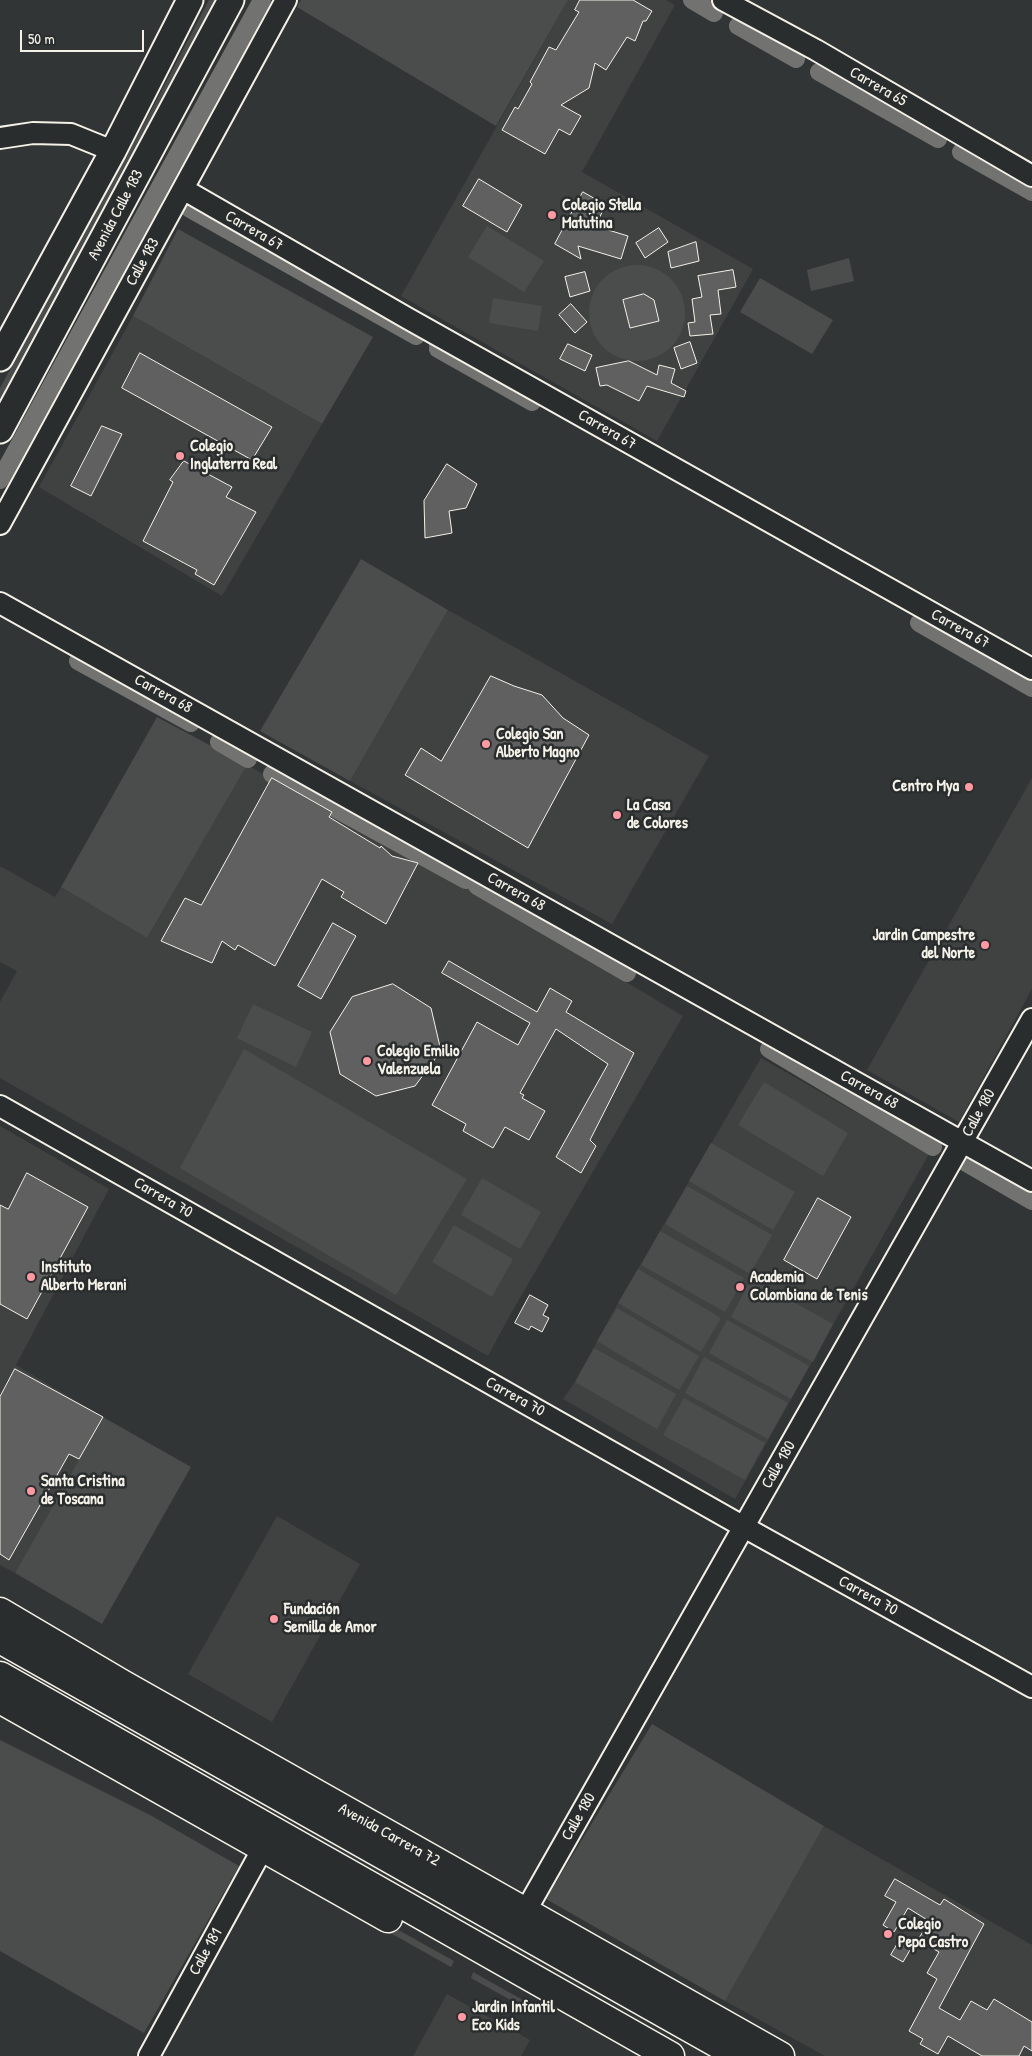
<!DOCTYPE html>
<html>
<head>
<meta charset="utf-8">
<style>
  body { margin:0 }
  #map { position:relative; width:1032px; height:2056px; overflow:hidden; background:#323535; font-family:"Patrick Hand",sans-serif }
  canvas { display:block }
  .scale { position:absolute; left:20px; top:30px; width:124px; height:22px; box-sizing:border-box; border:2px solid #f4f1e8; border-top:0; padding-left:6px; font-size:15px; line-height:18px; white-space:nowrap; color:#f4f1e8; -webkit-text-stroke:4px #2a2d2e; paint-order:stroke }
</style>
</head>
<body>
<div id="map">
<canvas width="1032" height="2056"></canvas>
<div class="scale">50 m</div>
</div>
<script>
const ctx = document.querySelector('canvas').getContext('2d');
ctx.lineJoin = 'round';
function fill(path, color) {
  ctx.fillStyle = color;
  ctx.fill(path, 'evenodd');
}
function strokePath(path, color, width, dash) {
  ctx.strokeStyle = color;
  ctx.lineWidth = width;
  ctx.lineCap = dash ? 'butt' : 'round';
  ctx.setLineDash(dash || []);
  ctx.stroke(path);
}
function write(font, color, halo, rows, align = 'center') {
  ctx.font = font + ' "Patrick Hand",sans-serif';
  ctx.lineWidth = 5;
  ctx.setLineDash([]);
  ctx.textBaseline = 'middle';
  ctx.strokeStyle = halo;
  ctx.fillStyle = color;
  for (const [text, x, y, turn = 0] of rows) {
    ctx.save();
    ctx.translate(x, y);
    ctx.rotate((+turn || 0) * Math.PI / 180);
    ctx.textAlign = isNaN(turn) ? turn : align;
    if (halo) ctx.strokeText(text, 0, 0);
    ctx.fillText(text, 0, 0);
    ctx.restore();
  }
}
fill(new Path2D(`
  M568,0H666L675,5L582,172L753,269L657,441L401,296Z
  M133,316L322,424L222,596L39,487Z
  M448,610L709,756L612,924L350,781Z
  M247,765L464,885L683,1016L509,1317L488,1356L0,1078V1002L17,971L0,962V866L55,897L61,887L147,938Z
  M1032,778V989L959,1122L867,1070Z
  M761,1058L929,1154L735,1499L563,1399L575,1382L618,1303Z
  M0,1126L109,1189L16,1365L103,1417L15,1573L0,1565Z
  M277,1516L360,1564L272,1722L188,1674Z
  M824,1826L1032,1945V2056H825L725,2001Z
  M447,1994L530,2040L521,2056H413Z`), '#404242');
fill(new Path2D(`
  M209,0H218L0,403V388L154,105Z
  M301,0H568L496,126L297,7Z
  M487,226L544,261L524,292L468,257Z
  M178,229L373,337L322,424L133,316Z
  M849,258L854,281L811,291L807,270Z
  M589 313a48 48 0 1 1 96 0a48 48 0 1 1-96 0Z
  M760,278L833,320L812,354L740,312Z
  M493,298L542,306L538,331L489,323Z
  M361,559L448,610L350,781L260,731Z
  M157,717L247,765L147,938L61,887Z
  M253,1004L312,1032L296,1067L237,1038Z
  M244,1049L467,1179L396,1295L180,1168Z
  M764,1082L848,1133L823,1176L738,1125Z
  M711,1143L795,1192L773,1230L689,1181Z
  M482,1178L541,1212L520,1249L461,1215Z
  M687,1186L772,1235L750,1274L665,1224Z
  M454,1225L513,1259L492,1297L432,1262Z
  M660,1231L744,1278L725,1312L641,1265Z
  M638,1269L721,1318L701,1352L618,1303Z
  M751,1279L833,1324L813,1362L731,1317Z
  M617,1308L699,1356L679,1390L597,1341Z
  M727,1320L809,1366L791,1399L709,1353Z
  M594,1348L676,1394L657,1429L575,1382Z
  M704,1357L788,1403L768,1439L685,1393Z
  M684,1398L765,1443L745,1480L663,1435Z
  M103,1417L191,1467L102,1624L15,1573Z
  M652,1724L824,1826L725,2001L546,1899Z
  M0,1740L150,1815L239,1866L144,2033L0,1951Z
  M266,1856L454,1961L451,1967L262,1861Z
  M473,1972L537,2008L534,2013L471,1978Z`), '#4b4d4c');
strokePath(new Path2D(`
  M432,345L438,349`), '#a6a5a0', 5);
strokePath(new Path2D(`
  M692,0L714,13
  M738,26L796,59
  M819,72L938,139
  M961,152L1032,192
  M190,209L416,336
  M438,349L532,402
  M0,480L262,0
  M919,623L1032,688
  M78,661L191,723
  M219,742L248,759
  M272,774L466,880
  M477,886L627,973
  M769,1049L933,1147
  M963,1161L1032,1201`), '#727370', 18);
const building = new Path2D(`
  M580,0H633L652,11L646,21H643L635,41L627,37L606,70L595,63L589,88L561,105L581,116L570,135L559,129L545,154L502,130L515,107L518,109L532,84L530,82L549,47L556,50L579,12L575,10Z
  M479,179L522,205L507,232L463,206Z
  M583,192L606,205L595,226L628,236L621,259L578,246L581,259L555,244Z
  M659,228L668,242L645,258L636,243Z
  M696,242L699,261L671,268L668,252Z
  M733,270L736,287L718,290L721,314L710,315L713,334L690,336L688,323L695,322L692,299L702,297L698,276Z
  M585,272L590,291L570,297L565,277Z
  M644,294L654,300L659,321L630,328L623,300Z
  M571,304L587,322L575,333L559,315Z
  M690,342L697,363L681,369L674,348Z
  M568,344L592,355L585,371L560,359Z
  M140,353L272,427L252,460L122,388Z
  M629,361L657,375L659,365L675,369L671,383L686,391L684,397L647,386L639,401L607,385L600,386L596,368Z
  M102,426L122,434L91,496L71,486Z
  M184,461L232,487L226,497L256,512L214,585L195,574L197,570L143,541L173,482L170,480Z
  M447,464L477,484L466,508L449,511L452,533L425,538L424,501Z
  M491,676L514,686L542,695L563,718L589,735L528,848L405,775L421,748L441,761Z
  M272,778L332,812L329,817L380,848L381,846L392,856L418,863L386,924L341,897L344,892L322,879L275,966L238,945L235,950L222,941L212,963L161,941L185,898L201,905Z
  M333,923L356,936L321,999L298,986Z
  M449,961L537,1012L550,988L572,1001L566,1012L634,1053L590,1140L596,1146L581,1173L556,1157L608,1064L556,1029L520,1093L524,1095L522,1098L545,1111L529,1140L505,1127L493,1148L463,1131L466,1124L432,1105L477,1022L518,1045L530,1023L442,973Z
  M393,984L431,1008L441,1051L415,1086L376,1096L340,1074L330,1032L352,997Z
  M27,1173L88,1207L27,1319L0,1304V1205L8,1209Z
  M818,1198L851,1217L817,1279L784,1260Z
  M530,1295L548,1305L543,1315L549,1318L542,1332L531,1326L529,1330L515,1323Z
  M15,1369L103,1417L79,1459L69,1454L9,1560L0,1554V1397Z
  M895,1879L940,1905L944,1899L984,1924L939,2008L960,2020L971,2001L987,2010L994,1999L1032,2022V2051L1024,2046L1019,2056H982L948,2036L938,2054L920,2044L923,2039L909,2031L937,1979L927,1973L939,1952L918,1940L929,1921L908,1908L894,1932L883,1925L896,1902L885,1896Z
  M901,1938L913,1945L903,1962L891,1955Z`);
fill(building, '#5f605f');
strokePath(building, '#f4f1e8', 1);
const minor = new Path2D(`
  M723,0L816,50L1032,176
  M0,138L33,133L71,134L113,151
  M183,189L407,318L1032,669
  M0,524L286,0
  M0,603L1032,1181
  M0,1106L744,1527L1032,1687
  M525,1912L1032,1019
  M149,2056L263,1848`);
const major = new Path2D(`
  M0,358L113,151L190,0
  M0,430L231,0`);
const highway = new Path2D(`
  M0,1612L122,1684L780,2056
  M0,1639L740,2056
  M0,1676L670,2056
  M0,1699L388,1918`);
strokePath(minor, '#f4f1e8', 24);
strokePath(major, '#f4f1e8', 29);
strokePath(highway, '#f4f1e8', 31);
strokePath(minor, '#2a2d2e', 20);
strokePath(major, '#2a2d2e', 25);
strokePath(highway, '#2a2d2e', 28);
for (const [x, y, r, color] of [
  [552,215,5,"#ff9aa2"],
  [180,456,5,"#ff9aa2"],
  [486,744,5,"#ff9aa2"],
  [969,787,5,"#ff9aa2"],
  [617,815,5,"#ff9aa2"],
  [985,945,5,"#ff9aa2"],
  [367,1061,5,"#ff9aa2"],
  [31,1277,5,"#ff9aa2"],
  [740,1287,5,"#ff9aa2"],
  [31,1491,5,"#ff9aa2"],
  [274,1619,5,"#ff9aa2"],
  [888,1934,5,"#ff9aa2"],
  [462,2017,5,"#ff9aa2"]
]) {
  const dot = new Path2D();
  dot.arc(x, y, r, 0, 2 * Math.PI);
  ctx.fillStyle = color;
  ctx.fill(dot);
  strokePath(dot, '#2a2d2e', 2);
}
write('16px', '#f4f1e8', '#2a2d2e', [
  ["Carrera 65",878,87,30],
  ["Avenida Calle 183",116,215,-62],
  ["Carrera 67",254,231,30],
  ["Calle 183",143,262,-61],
  ["Carrera 67",607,430,30],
  ["Carrera 67",960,629,29],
  ["Carrera 68",163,694,29],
  ["Carrera 68",516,892,29],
  ["Carrera 68",869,1090,29],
  ["Calle 180",979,1113,-61],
  ["Carrera 70",163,1198,30],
  ["Carrera 70",515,1397,29],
  ["Calle 180",779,1465,-60],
  ["Carrera 70",868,1596,29],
  ["Calle 180",579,1817,-60],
  ["Avenida Carrera 72",389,1835,29],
  ["Calle 181",206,1952,-61]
]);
write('bold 16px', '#f4f1e8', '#2a2d2e', [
  ["Colegio Stella",562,206],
  ["Matutina",562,224],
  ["Colegio",190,447],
  ["Inglaterra Real",190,465],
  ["Colegio San",496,735],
  ["Alberto Magno",496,753],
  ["Centro Mya",959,787,"right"],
  ["La Casa",627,806],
  ["de Colores",627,824],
  ["Jardin Campestre",975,936,"right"],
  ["del Norte",975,954,"right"],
  ["Colegio Emilio",377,1052],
  ["Valenzuela",377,1070],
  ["Instituto",41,1268],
  ["Alberto Merani",41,1286],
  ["Academia",750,1278],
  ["Colombiana de Tenis",750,1296],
  ["Santa Cristina",41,1482],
  ["de Toscana",41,1500],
  ["Fundación",284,1610],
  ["Semilla de Amor",284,1628],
  ["Colegio",898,1925],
  ["Pepa Castro",898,1943],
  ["Jardin Infantil",472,2008],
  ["Eco Kids",472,2026]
], 'left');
</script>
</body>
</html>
